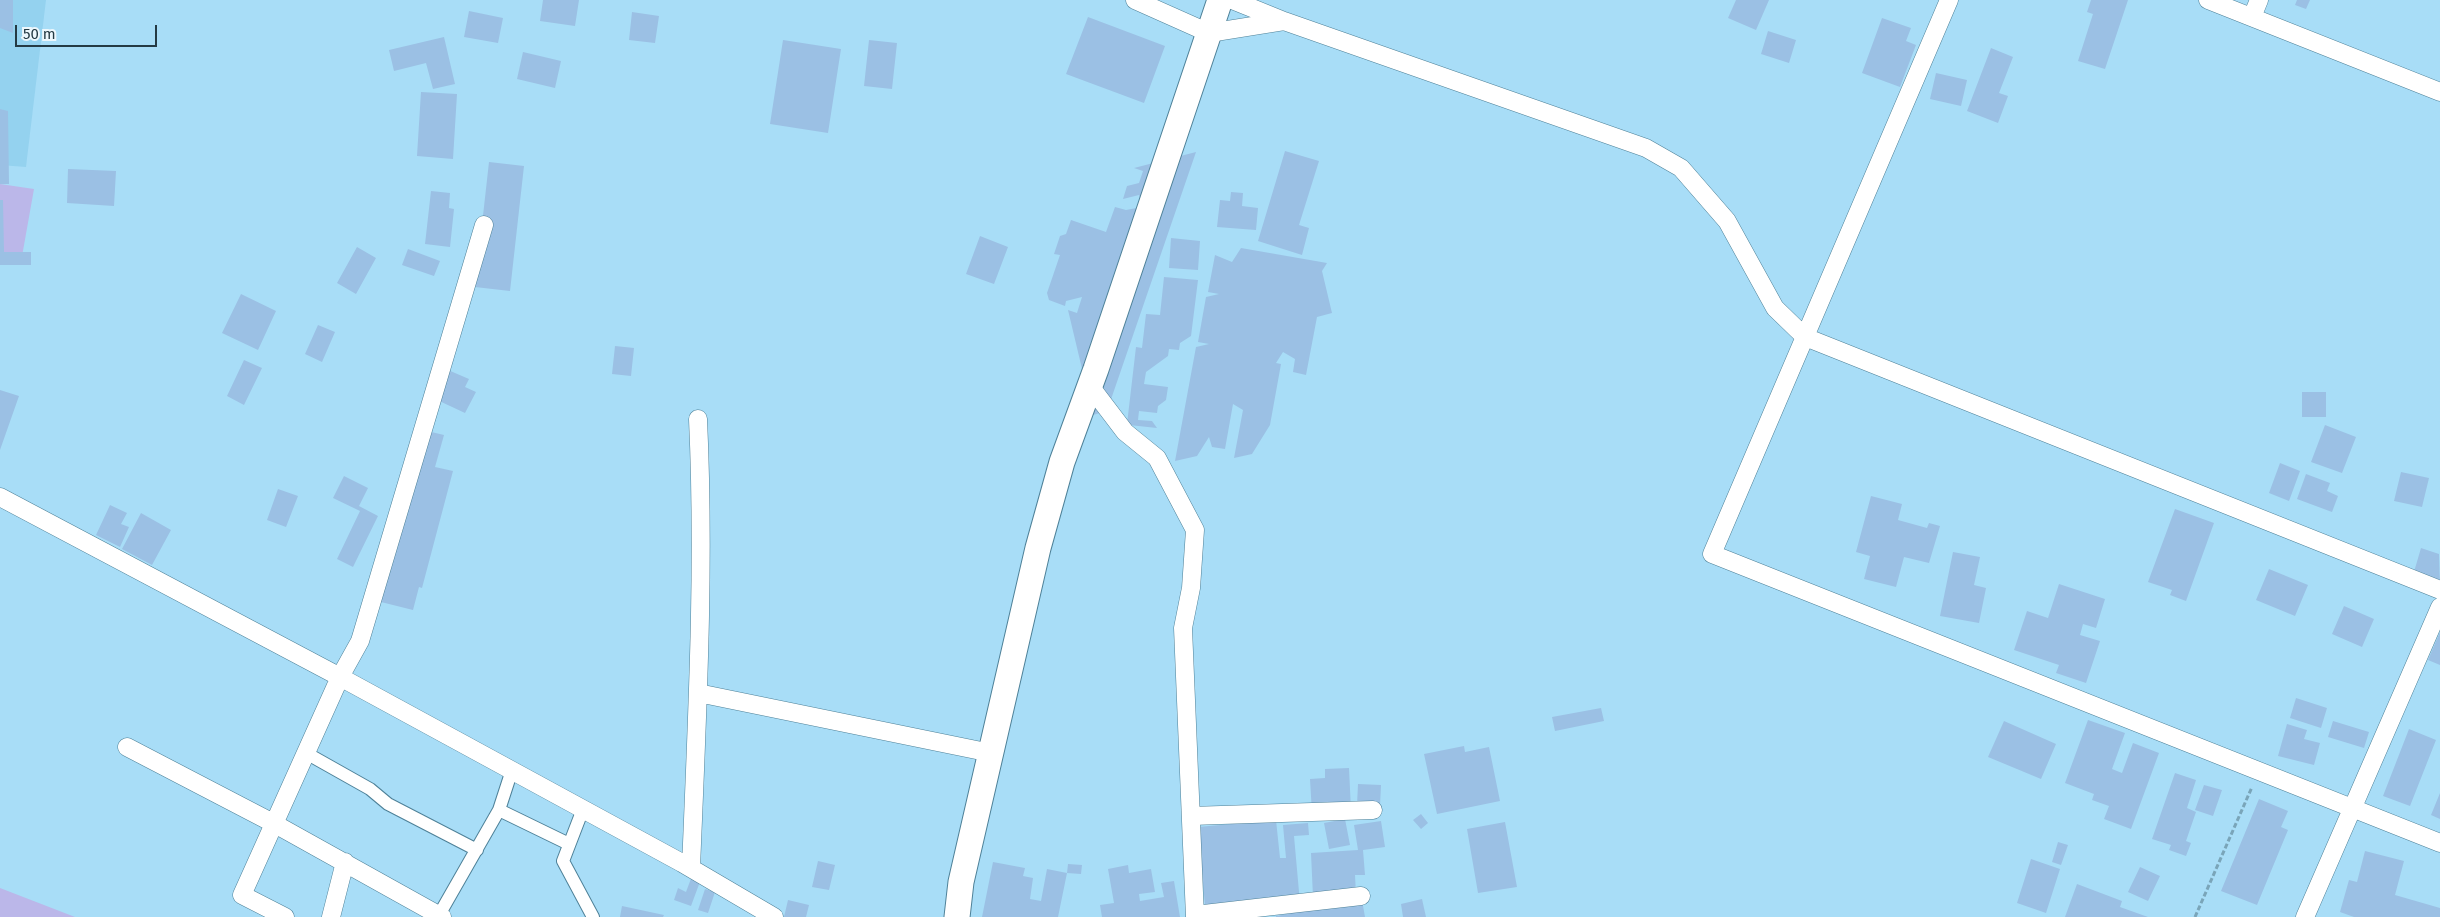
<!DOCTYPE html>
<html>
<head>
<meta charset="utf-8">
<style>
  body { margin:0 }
  #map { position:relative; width:2440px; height:917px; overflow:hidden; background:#a8ddf7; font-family:"Fira Sans",sans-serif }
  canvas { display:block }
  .scale { position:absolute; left:15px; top:25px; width:142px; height:22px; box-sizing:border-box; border:2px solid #243a44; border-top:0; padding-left:6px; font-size:15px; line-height:18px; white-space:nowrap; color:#243a44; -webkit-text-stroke:4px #edf7fc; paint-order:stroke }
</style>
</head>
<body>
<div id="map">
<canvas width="2440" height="917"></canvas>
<div class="scale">50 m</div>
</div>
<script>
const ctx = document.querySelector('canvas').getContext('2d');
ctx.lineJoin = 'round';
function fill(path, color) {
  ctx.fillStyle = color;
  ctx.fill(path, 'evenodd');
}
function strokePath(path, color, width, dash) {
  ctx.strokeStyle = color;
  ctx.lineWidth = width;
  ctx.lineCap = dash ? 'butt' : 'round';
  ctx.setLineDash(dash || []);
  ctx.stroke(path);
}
fill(new Path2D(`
  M0,0H46L26,167L0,165Z`), '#94d2ef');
fill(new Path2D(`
  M0,184L34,189L21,262L0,258Z
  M0,888L75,917H0Z`), '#bbb7e9');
fill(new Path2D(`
  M0,0H13V33L0,28Z
  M543,0H579L575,26L540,21Z
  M1736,0H1769L1756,30L1728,18Z
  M2091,0H2128L2105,69L2078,61L2093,14L2087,12Z
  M2297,0H2310L2306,9L2295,5Z
  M469,11L503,18L498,43L464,37Z
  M632,12L659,16L655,43L629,40Z
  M1088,17L1165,46L1144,103L1066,74Z
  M1882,18L1911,28L1906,41L1916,45L1900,87L1862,73Z
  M1768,31L1796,40L1789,63L1761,54Z
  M444,37L455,84L433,89L426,63L394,71L389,50Z
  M783,40L841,49L828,133L770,124Z
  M869,40L897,43L892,89L864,86Z
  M1991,48L2013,57L1999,93L2008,96L1998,123L1967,111Z
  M523,52L561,61L555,88L517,79Z
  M1936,73L1967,80L1961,106L1930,99Z
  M421,92L457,94L453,159L417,156Z
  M0,109L8,111L9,184H0Z
  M1285,151L1319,161L1299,225L1309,228L1302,255L1258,241Z
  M1196,152L1107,411L1093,415L1068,310L1077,313L1082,297L1066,301L1065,306L1049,300L1047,293L1060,255L1054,254L1060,236L1066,234L1071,220L1106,232L1115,207L1126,210L1142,207L1139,195L1123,199L1127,186L1139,183L1143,171L1134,168Z
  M489,162L524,166L510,291L475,287Z
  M68,169L116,171L114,206L67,203Z
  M431,191L450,193L449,208L454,209L450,247L425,244Z
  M1231,192L1243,193L1242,206L1258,208L1256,230L1217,227L1220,200L1230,201Z
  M0,200H3L4,252H31V265H0Z
  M980,236L1008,247L994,284L966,274Z
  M1171,238L1200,241L1198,270L1169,268Z
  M357,247L376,258L356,294L337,283Z
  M1241,248L1327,263L1322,271L1332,313L1317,317L1306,375L1293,372L1295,359L1283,352L1276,363L1281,364L1270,425L1252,454L1234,458L1243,410L1233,404L1225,449L1212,447L1209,437L1197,456L1175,461L1196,347L1209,344L1198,342L1206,297L1219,294L1208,292L1215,255L1232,262Z
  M408,249L440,261L434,276L402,265Z
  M1164,277L1198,280L1191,336L1180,343L1179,350L1169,349L1168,356L1146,372L1144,384L1168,387L1166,400L1158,406L1157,413L1139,411L1138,420L1152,421L1157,428L1129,425L1127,424L1136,347L1142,348L1146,314L1160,315Z
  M241,294L276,311L258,350L222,333Z
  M318,325L335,332L322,362L305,354Z
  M615,346L634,348L631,376L612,374Z
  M244,360L262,368L244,405L227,396Z
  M448,370L469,379L465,387L476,392L465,413L435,399Z
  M0,390L19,396L0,450Z
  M2302,392H2326V417H2302Z
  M2325,425L2356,437L2342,473L2311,462Z
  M423,430L444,435L435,467L453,471L422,588L419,587L413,610L377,601Z
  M2280,463L2300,471L2289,501L2269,493Z
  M2401,472L2429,478L2422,507L2394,501Z
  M2306,474L2330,483L2327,491L2338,496L2332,512L2297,499Z
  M344,476L368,488L359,506L378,516L353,567L337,559L360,511L333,498Z
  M278,489L298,496L286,527L267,520Z
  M1871,496L1902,504L1898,520L1927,528L1929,523L1940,526L1929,563L1904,557L1896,587L1864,579L1870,556L1856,552Z
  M110,505L127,513L121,524L129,527L120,547L96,535Z
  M2175,509L2214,523L2186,601L2170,595L2172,590L2148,582Z
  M141,513L171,530L152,565L122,549Z
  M2421,548L2439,554L2440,587L2411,582Z
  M1953,552L1980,557L1974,585L1986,588L1979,623L1940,616Z
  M2269,569L2308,585L2295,616L2256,600Z
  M2059,584L2105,599L2096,628L2083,624L2080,635L2100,641L2086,683L2056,673L2059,665L2014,650L2027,611L2048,618Z
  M2344,606L2374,619L2362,647L2332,634Z
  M2440,632V665L2428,660Z
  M2296,698L2327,708L2321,728L2290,718Z
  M1601,708L1604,721L1555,731L1552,717Z
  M2088,720L2125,733L2112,769L2122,773L2133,743L2159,753L2131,829L2104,819L2109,806L2092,800L2094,794L2065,783Z
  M2004,721L2056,744L2041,779L1988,757Z
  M2333,721L2369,732L2364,748L2328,737Z
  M2287,724L2307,730L2304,739L2320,743L2314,765L2278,756Z
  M2409,729L2436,740L2410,806L2383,796Z
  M1464,746L1465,752L1489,747L1500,801L1437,814L1424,754Z
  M1349,768L1351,810L1312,813L1310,779L1325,778V769Z
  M2175,773L2196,780L2187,808L2196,812L2186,841L2191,843L2186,856L2169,850L2171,845L2152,839Z
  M1358,784L1381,785L1380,806L1357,805Z
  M2204,785L2222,790L2213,816L2195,810Z
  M2440,793V819L2431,815Z
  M2259,799L2288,811L2281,827L2288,830L2257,905L2221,891Z
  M1421,814L1428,823L1421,829L1413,820Z
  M1345,819L1350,845L1329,849L1324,823Z
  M1276,820L1280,858H1286L1283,825L1308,823L1309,835L1294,836L1300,903L1206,917L1198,827Z
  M1381,821L1385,847L1363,850L1365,875H1355L1356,894L1313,897L1311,853L1358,850L1354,825Z
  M1505,822L1517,887L1478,893L1467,829Z
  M2058,842L2068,845L2061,865L2052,862Z
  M2365,851L2404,861L2395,895L2440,908V917H2354L2340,912L2349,880L2357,882Z
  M2031,859L2060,869L2046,913L2017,903Z
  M818,861L835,865L829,890L812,887Z
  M993,862L1025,868L1023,876L1033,878L1030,899L1041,901L1047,869L1067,873L1058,917H982Z
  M1068,864L1082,865L1081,874L1067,873Z
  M1128,865L1129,873L1151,869L1155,892L1139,894L1140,901L1164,897L1161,883L1174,881L1180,917H1102L1100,905L1114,903L1108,869Z
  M2140,867L2160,876L2148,901L2128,892Z
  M692,876L701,879L691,906L674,900L678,888L686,892Z
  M2077,884L2122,901L2120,907L2148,917H2065Z
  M705,889L715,892L708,913L698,910Z
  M1422,899L1426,917H1403L1401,904Z
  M788,900L809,905L806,917H784Z
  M1362,900L1365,917H1276V916Z
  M622,906L664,915L663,917H620Z`), '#9bc0e4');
const pedestrian = new Path2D(`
  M306,753L370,789L388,804L477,850
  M512,770L499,810L569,844
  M583,809L563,861L593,917
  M439,915L499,810`);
const minor = new Path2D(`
  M1135,0L1209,33L1284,21L1232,0
  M1949,0L1712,554L2440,843
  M2208,0L2440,92
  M2252,17L2259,0
  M1284,21L1646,148L1681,168L1727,221L1775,308L1805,337L2440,590
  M1090,386L1125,432L1157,458L1195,530L1191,588L1183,628L1195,917
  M0,497L340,677L360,641L484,225
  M698,693L991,753
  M127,747L273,823L442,917
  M1191,816L1373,810
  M691,868C697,719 705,569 698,419
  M1195,915L1361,896
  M285,917L242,895L340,677L682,863L774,917
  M331,917L345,862
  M2305,917L2440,607`);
const secondary = new Path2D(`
  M957,917L961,882L1038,548L1062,462L1096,369L1220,0`);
strokePath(pedestrian, '#4e8198', 14);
strokePath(minor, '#4e8198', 19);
strokePath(secondary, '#4e8198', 27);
strokePath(new Path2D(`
  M2195,917L2252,787`), '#7aa5b9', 3, [5, 2.5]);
strokePath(pedestrian, '#fff', 12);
strokePath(minor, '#fff', 18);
strokePath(secondary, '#fff', 25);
</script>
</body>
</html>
